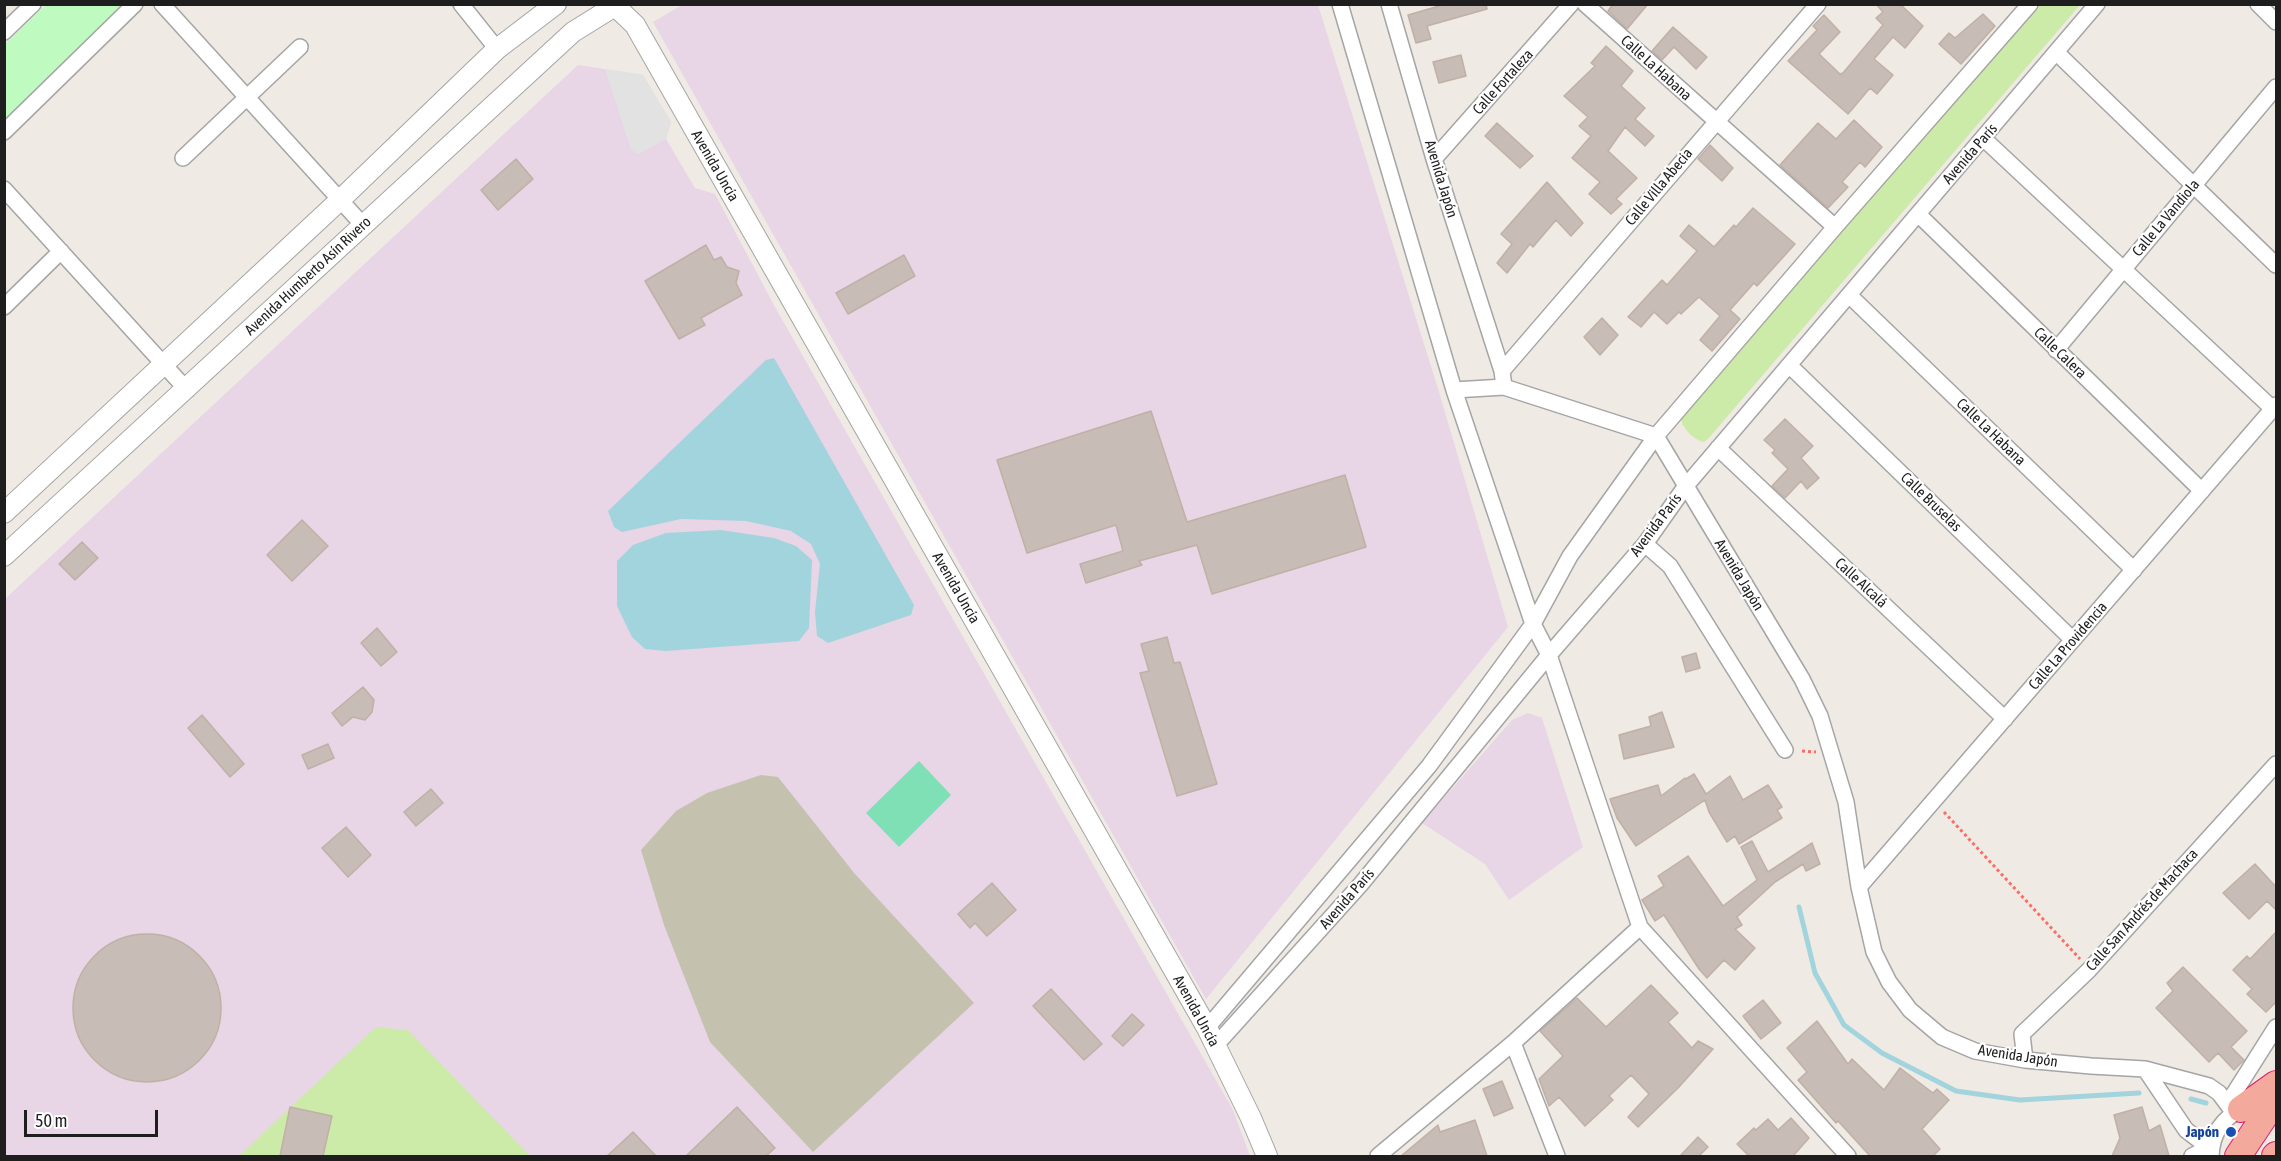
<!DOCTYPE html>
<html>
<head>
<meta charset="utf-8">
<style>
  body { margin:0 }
  #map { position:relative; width:2281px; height:1161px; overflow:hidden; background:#efeae3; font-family:"Asap Condensed",sans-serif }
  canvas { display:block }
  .frame { position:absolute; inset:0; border:6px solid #1e1e1e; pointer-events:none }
  .scale { position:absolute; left:24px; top:1110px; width:134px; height:27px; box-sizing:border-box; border:3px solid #1e1e1e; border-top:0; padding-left:8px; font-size:18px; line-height:21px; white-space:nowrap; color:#1e1e1e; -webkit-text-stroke:4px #fff; paint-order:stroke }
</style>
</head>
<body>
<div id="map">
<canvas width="2281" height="1161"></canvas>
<div class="frame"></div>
<div class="scale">50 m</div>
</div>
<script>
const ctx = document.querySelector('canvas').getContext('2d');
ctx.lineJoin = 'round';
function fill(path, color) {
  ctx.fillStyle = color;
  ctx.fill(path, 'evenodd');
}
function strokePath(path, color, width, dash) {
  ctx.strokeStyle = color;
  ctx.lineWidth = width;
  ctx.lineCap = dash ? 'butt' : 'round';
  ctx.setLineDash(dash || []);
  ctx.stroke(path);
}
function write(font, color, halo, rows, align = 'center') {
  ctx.font = font + ' "Asap Condensed",sans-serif';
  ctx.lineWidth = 4.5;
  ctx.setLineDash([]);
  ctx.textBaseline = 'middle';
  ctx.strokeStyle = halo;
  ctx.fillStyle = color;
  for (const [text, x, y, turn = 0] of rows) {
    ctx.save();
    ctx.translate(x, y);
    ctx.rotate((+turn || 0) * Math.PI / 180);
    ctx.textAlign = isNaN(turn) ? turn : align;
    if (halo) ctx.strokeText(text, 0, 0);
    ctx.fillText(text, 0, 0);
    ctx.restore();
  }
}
fill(new Path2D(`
  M684,4L1318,5L1439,392L1508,627L1206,999L653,22Z
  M578,65L643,75L671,122L666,139L695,188L715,194L776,309L1233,1110L1250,1156H5V599Z
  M1528,713L1542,718L1583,847L1509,900L1485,864L1422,823L1512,720Z`), '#e8d5e6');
fill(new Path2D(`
  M761,775L778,777L855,874L974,1003L813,1152L710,1042L664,925L641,850L676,811L707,793Z`), '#c4c2af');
fill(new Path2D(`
  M2036,5H2080L1708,439L1704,442C1695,441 1682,428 1681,419L1683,416Z
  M376,1027L408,1030L530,1156H239Z`), '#cdeba8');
fill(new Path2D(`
  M46,5H128L5,126V44Z`), '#bffbc0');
fill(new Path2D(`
  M919,761L951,795L899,847L866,813Z`), '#7fe0b5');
fill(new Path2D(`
  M605,69L643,75L671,122L666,139L639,154L631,150Z`), '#e2e2e2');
fill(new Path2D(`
  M774,358L914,605L911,615L828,643L817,636L815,612L820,564L811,544L791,531L746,521L681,519L622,532L614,527L608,511L766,360Z
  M721,530L774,538L796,546L812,560L809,628L799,641L666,651L645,649L632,637L617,606V561L633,545L666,533Z`), '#a2d4de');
strokePath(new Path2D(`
  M1799,907L1815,973L1844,1025L1882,1053L1956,1091L2020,1100L2139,1093
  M2191,1099L2206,1103`), '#a2d4de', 5);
const building = new Path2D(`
  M1446,4H1486L1487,9L1427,26L1431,39L1416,43L1408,15Z
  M1613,4H1648L1627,29L1608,11Z
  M1876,4H1900L1923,26L1905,48L1893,37L1874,59L1893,75L1877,94L1870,88L1848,114L1788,61L1817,30L1813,26L1824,15L1840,32L1819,54L1840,74L1843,73L1883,25L1876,18L1883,12Z
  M1983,14L1995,26L1961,64L1939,44L1949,33L1955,38Z
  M1673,27L1707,57L1696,69L1674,47L1662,60L1652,51Z
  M1606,46L1633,71L1621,86L1645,108L1635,119L1654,136L1645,146L1625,127L1608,151L1637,178L1616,199L1622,204L1611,214L1589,194L1600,182L1572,158L1591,136L1579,126L1588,117L1564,96L1595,66L1591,63Z
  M1461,55L1466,76L1439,83L1433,62Z
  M1854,120L1882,147L1865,167L1860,162L1842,182L1848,187L1828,208L1780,165L1818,123L1836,139Z
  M1497,123L1533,156L1520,168L1485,136Z
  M1710,145L1733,168L1722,181L1698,159Z
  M516,159L533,179L498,210L481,190Z
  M1547,182L1583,223L1571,236L1556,220L1533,247L1530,244L1507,273L1497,263L1512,244L1501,234Z
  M1753,208L1795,244L1757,286L1754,283L1730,310L1740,319L1712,351L1700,340L1720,316L1699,297L1681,314L1679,312L1667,324L1654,312L1641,327L1628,317L1662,280L1667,285L1697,251L1680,236L1689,225L1714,247L1734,225L1736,227Z
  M706,245L714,260L721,257L727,267L739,271L736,283L742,295L701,318L705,325L679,339L645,281Z
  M904,255L915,276L848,314L836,293Z
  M1602,318L1618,335L1600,355L1584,337Z
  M1151,411L1187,522L1345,475L1366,547L1212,594L1197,545L1139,561L1142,565L1086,583L1080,564L1123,551L1116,525L1027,553L997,460Z
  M1785,419L1813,446L1801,458L1819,478L1807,489L1801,481L1785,498L1772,486L1788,469L1772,453L1775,450L1764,440Z
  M302,520L328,546L292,581L267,555Z
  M82,542L98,558L75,580L59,564Z
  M377,628L397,652L381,666L361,643Z
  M1167,637L1174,663L1180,662L1217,784L1177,796L1140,673L1149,671L1141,644Z
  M1696,653L1700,668L1686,672L1682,657Z
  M363,687L374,700L372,712L365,720L353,717L342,726L332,713Z
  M1662,712L1674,747L1624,759L1619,735L1651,726L1649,717Z
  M202,715L244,764L230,777L188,728Z
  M328,744L334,758L308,769L302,755Z
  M1694,774L1706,794L1730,776L1743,800L1768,785L1782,807L1777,810L1782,818L1739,844L1735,836L1727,842L1709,812L1705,800L1636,846L1617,818L1610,799L1658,785L1661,796L1685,778L1686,779Z
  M431,789L443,803L416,826L404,812Z
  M346,827L371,855L348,877L322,848Z
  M1752,841L1768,872L1812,843L1820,864L1806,871L1803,864L1775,882L1737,917L1742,925L1735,929L1755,948L1735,970L1724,960L1707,978L1699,969L1664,915L1655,921L1642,900L1664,886L1658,876L1688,856L1723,906L1757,880L1741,847Z
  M2255,864L2277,888V911L2267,901L2249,919L2223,893Z
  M992,883L1016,910L987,936L975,923L970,928L958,914Z
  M2277,931V1001L2266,1012L2247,994L2252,989L2233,970L2247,956L2250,959Z
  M73 1008a74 74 0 1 1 148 0a74 74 0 1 1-148 0Z
  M2183,967L2247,1031L2231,1047L2244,1060L2234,1070L2218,1053L2209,1062L2156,1008L2173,991L2167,983Z
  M1651,985L1678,1013L1668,1022L1692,1048L1698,1041L1713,1049L1679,1087L1638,1127L1628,1117L1649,1094L1631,1075L1609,1096L1613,1100L1585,1126L1559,1097L1549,1106L1539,1079L1563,1056L1540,1031L1577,998L1606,1027Z
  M1051,989L1102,1044L1084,1060L1033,1006Z
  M1763,1000L1781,1023L1761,1039L1743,1016Z
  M1132,1014L1144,1025L1123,1046L1112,1036Z
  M1817,1021L1848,1064L1852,1059L1884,1090L1900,1068L1933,1093L1937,1089L1949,1100L1922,1129L1940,1149L1933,1156H1870L1838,1121L1836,1123L1798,1080L1807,1072L1787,1048Z
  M1502,1081L1513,1108L1494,1116L1483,1089Z
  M290,1107L332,1116L323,1156H280Z
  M737,1107L775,1148L766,1156H686Z
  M2142,1107L2149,1131L2160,1125L2169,1156H2112L2120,1138L2114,1115Z
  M1791,1118L1809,1138L1793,1156H1749L1737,1144L1754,1128L1756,1130L1768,1119L1778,1130Z
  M1475,1120L1487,1156H1401L1438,1125L1440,1132Z
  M633,1132L656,1156H607Z
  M1698,1137L1708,1147L1699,1156H1680Z`);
fill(building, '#c7bcb6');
strokePath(building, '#c1b0a5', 1.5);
const minor = new Path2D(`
  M162,4L362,224
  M461,4L497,49
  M1340,4L1454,390L1533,624L1549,655L1640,927L1848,1156
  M1389,4L1434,159L1502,371L1504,387L1656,436L1802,679L1820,716L1846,802L1859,887L1874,952L1889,982L1910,1010L1942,1037L1975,1051L2025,1060L2091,1066L2145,1069L2209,1086L2219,1093L2234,1113
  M1585,4L1835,227
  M2258,4L2276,22
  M4,32L33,4
  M2056,52L2276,265
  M4,132L135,4
  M1983,138L2273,409
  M183,158L300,47
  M1434,159L1571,4
  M4,189L187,390
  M1918,214L2202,491
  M1849,295L2134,570
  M4,307L61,251
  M2056,350L2276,87
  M1789,365L2073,640
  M1502,371L1818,4
  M1454,390L1504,387
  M1718,448L2005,719
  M1645,544L1670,566L1785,750
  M1859,887L2276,405
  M1207,1028L1429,766L1533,624L1570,556L1656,436L1835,227L2030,4
  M1513,1043L1557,1156
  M1216,1045L1361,884L1549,655L1645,544L1685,487L2097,4
  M2025,1060L2022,1034L2089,970L2276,764
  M2145,1069L2186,1130L2199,1140L2212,1142
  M2228,1103L2276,1027
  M1378,1156L1513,1043L1640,927
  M2192,1156L2200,1152L2211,1150
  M2211,1156C2212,1134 2221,1119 2242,1109`);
const tertiary = new Path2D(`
  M613,4L635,25L1207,1028L1251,1118L1267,1156
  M4,513L340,200L497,49L556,4
  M4,556L573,32L618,4`);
const trunk = new Path2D(`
  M2241,1109L2276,1084
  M2238,1156L2276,1099
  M2275,1156L2276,1155`);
strokePath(minor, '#a5a5a5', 18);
strokePath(tertiary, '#a5a5a5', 22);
strokePath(trunk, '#dd206d', 28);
strokePath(new Path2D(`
  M1802,751L1816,752
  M1944,812L2080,959`), '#fd6c66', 3, [3, 3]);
strokePath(minor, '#fff', 15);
strokePath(tertiary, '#fff', 20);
strokePath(trunk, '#f3aa9d', 26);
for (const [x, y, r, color] of [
  [2231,1132,6,"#1a4fb4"]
]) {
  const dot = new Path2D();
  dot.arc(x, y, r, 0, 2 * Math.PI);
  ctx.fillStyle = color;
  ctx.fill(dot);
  strokePath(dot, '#fff', 2);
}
write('15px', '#1e1e1e', '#fff', [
  ["Calle La Habana",1656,68,42],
  ["Calle Fortaleza",1503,82,-48],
  ["Avenida París",1970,154,-49],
  ["Avenida Uncía",715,166,60],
  ["Avenida Japón",1441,179,73],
  ["Calle Villa Abecia",1659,187,-50],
  ["Calle La Vandiola",2166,218,-50],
  ["Avenida Humberto Asín Rivero",308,276,-43],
  ["Calle Calera",2060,353,44],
  ["Calle La Habana",1991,432,44],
  ["Calle Bruselas",1931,502,44],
  ["Avenida París",1656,525,-53],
  ["Avenida Japón",1739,575,59],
  ["Calle Alcalá",1861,583,43],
  ["Avenida Uncía",956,588,60],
  ["Calle La Providencia",2068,646,-49],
  ["Avenida París",1347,899,-49],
  ["Calle San Andrés de Machaca",2142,910,-48],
  ["Avenida Uncía",1196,1011,61],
  ["Avenida Japón",2018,1056,9]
]);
write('bold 15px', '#164399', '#fff', [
  ["Japón",2219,1132]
], 'right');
</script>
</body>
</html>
